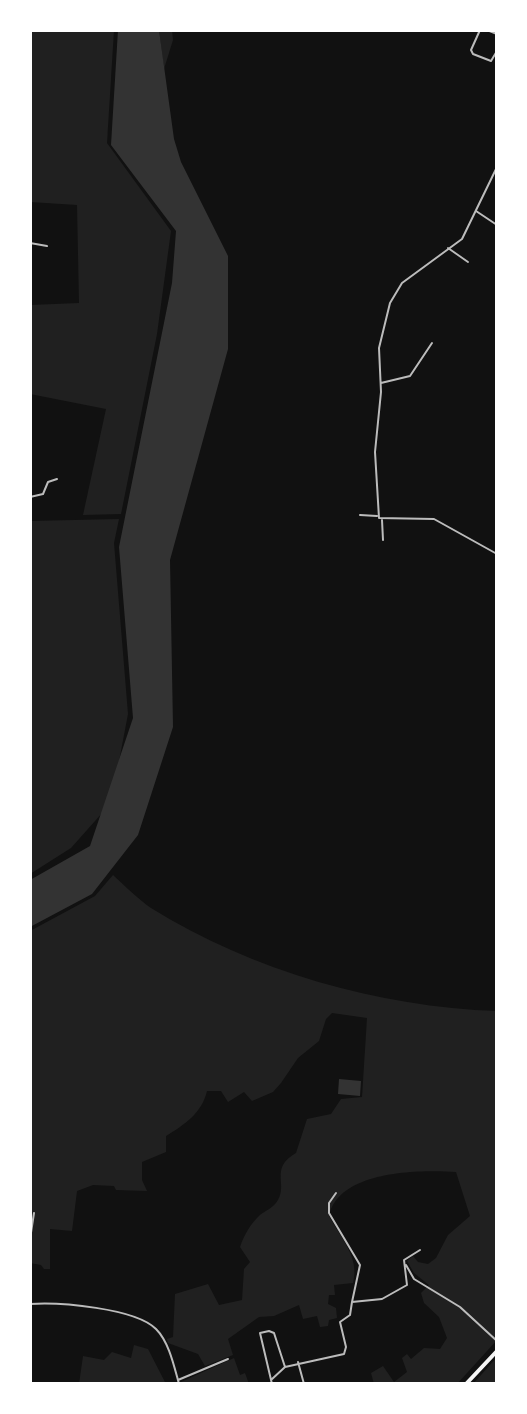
<!DOCTYPE html>
<html>
<head>
<meta charset="utf-8">
<style>
  body { margin:0 }
  #map { position:relative; width:527px; height:1414px; overflow:hidden; background:#111; font-family:Figtree,sans-serif }
  canvas { display:block }
  .frame { position:absolute; inset:0; border:32px solid #fff; pointer-events:none }
</style>
</head>
<body>
<div id="map">
<canvas width="527" height="1414"></canvas>
<div class="frame"></div>
</div>
<script>
const ctx = document.querySelector('canvas').getContext('2d');
ctx.lineJoin = 'round';
function fill(path, color) {
  ctx.fillStyle = color;
  ctx.fill(path, 'evenodd');
}
function strokePath(path, color, width, dash) {
  ctx.strokeStyle = color;
  ctx.lineWidth = width;
  ctx.lineCap = dash ? 'butt' : 'round';
  ctx.setLineDash(dash || []);
  ctx.stroke(path);
}
fill(new Path2D(`
  M30,30H114L107,143L171,231L157,334L121,514L83,515L106,409L30,394V305L79,303L77,205L30,202Z
  M159,30H172L173,40L164,69Z
  M119,519L114,543L128,714L111,803L71,848L30,874V521Z
  M113,875C125,886 138,899 151,908C252,971 379,1007 497,1011V1340L457,1384H374L371,1373L383,1366L394,1382L407,1372L402,1358L407,1354L411,1359L424,1348L440,1349L447,1338L439,1317L424,1303L421,1293L429,1285L414,1273L407,1261L413,1256L418,1262L428,1264L436,1258L448,1235L470,1216L456,1172C420,1170 339,1170 329,1216C341,1238 360,1258 353,1283L334,1285L335,1295H329L328,1304L336,1308L337,1318L329,1320L328,1326L320,1327L317,1316L303,1319L299,1305L274,1316L259,1317L228,1339L233,1355L205,1366L198,1354L168,1343L167,1339L173,1337L175,1294L208,1284L219,1305L242,1300L244,1269L250,1262L240,1247C244,1235 251,1223 260,1215C265,1211 272,1208 276,1203C290,1185 268,1169 296,1153L307,1119L331,1114L341,1099L362,1097L367,1018L332,1013L326,1019L319,1041L298,1058L281,1083L273,1092L252,1101L244,1092L228,1102L221,1091H207C202,1113 184,1125 166,1136V1152L142,1162V1180L147,1191L116,1190L114,1186L93,1185L77,1191L72,1231L50,1229V1269H44L41,1265L30,1263V931L95,896Z
  M134,1345L148,1349L166,1384H79L83,1356L104,1360L112,1352L131,1358Z
  M497,1357V1384H473Z
  M234,1358L240,1375L245,1373L249,1384H183L181,1382Z`), '#202020');
fill(new Path2D(`
  M118,30H159L174,139L181,162L228,256V349L170,560L173,727L138,835L92,894L30,927V880L90,846L133,718L119,547L172,283L176,231L111,145Z
  M339,1079L361,1081L360,1096L338,1094Z`), '#333');
strokePath(new Path2D(`
  M480,30L471,50L473,54L491,61L497,51
  M487,30L497,34
  M497,167L462,239L402,283L390,303L379,348L381,392L375,452L379,518L434,519L497,554
  M476,211L497,225
  M30,243L47,246
  M448,248L468,262
  M381,383L410,376L432,343
  M30,497L43,494L48,482L57,479
  M360,515L377,516
  M382,520L383,540
  M336,1193L329,1203V1213L360,1265L352,1302
  M30,1239L34,1213
  M406,1265L414,1279L460,1307L497,1341
  M30,1304C59,1302 135,1308 156,1329C169,1342 174,1366 179,1384
  M298,1362L304,1384
  M178,1380L228,1359
  M271,1380L285,1367
  M272,1384L260,1333L269,1331L274,1333L285,1367L344,1354L346,1347L340,1322L350,1315L352,1302L382,1299L407,1285L404,1260L420,1250`), '#bcbcbc', 2);
strokePath(new Path2D(`
  M466,1384L497,1351`), '#f5f5f5', 4);
</script>
</body>
</html>
